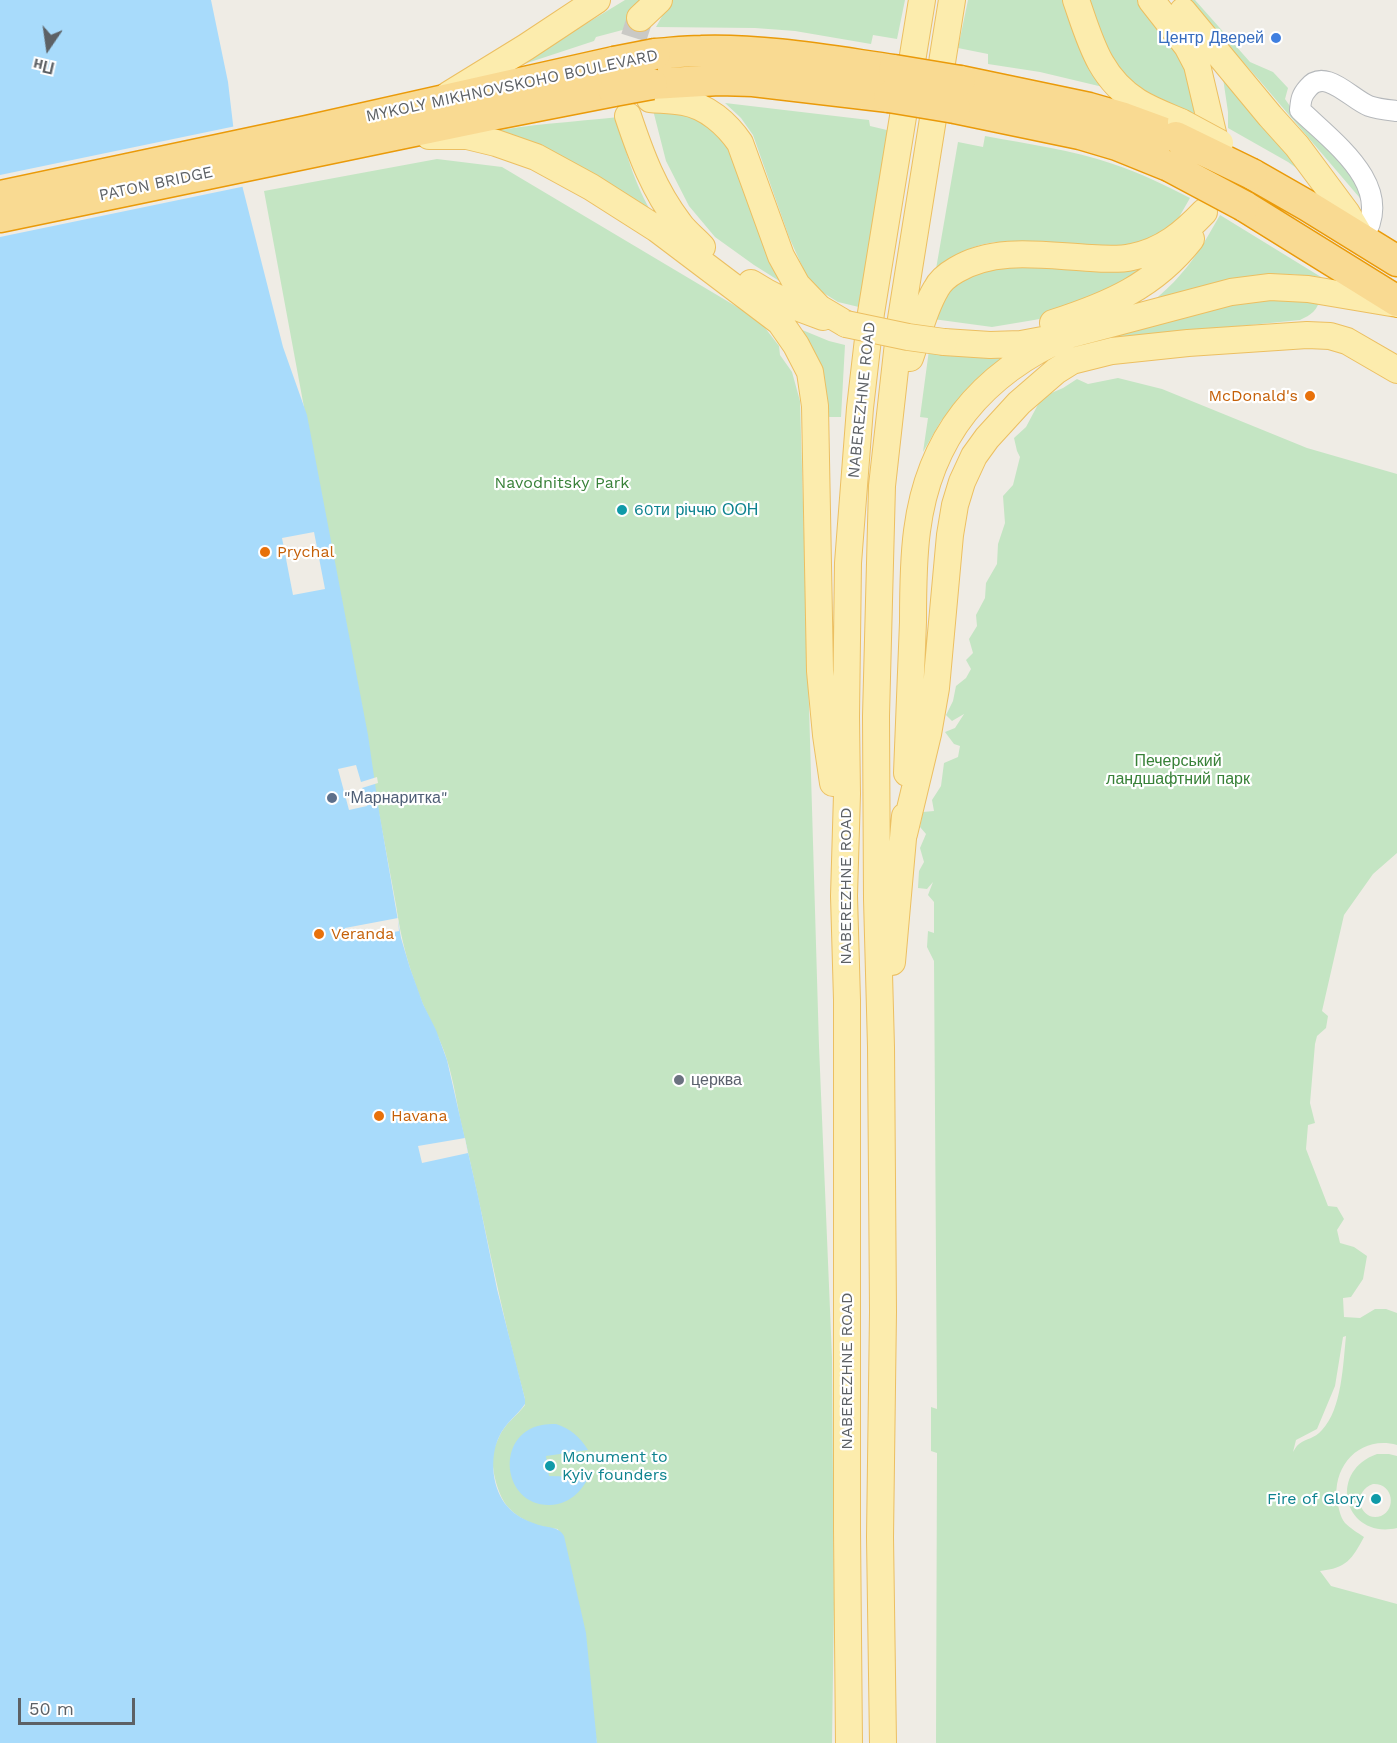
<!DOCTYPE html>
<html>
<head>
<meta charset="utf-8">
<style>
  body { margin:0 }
  #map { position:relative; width:1397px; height:1743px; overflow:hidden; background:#efece5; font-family:"Work Sans",sans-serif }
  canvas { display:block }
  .north { position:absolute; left:18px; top:18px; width:60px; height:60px; -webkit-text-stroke:4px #fff; paint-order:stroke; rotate:193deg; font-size:16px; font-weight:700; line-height:24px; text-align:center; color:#5d6165 }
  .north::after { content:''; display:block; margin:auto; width:21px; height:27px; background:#5d6165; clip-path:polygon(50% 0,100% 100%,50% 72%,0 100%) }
  .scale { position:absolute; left:18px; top:1698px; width:117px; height:27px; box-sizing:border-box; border:3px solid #5d6165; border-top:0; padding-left:8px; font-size:18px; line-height:21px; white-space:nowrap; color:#5d6165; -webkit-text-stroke:4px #fff; paint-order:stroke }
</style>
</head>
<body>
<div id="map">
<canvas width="1397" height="1743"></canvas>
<div class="north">Пн</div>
<div class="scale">50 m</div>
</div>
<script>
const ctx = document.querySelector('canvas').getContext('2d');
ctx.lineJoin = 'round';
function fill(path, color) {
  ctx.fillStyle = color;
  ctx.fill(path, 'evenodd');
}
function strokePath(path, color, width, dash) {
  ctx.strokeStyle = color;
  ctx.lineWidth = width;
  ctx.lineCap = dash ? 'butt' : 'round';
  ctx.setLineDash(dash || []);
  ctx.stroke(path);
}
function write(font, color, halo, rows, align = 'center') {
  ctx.font = font + ' "Work Sans",sans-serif';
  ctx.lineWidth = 4.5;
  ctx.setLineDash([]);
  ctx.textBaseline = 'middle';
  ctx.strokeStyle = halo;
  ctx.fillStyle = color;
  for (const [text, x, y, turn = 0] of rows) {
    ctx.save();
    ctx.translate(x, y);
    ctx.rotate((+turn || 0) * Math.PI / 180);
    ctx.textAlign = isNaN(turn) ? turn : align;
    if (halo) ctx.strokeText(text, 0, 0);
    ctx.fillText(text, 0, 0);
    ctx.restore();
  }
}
fill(new Path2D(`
  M625,0H641L630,28L596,37L594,41L515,67Z
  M673,0H905L897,39L873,35L871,44L795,31L755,28L656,27L669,4Z
  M968,0H1067L1103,87L1040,72L988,64V54L958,48Z
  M1089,0H1141L1177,53L1185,70L1196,115L1143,92L1110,63Z
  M1188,0H1195L1250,62L1273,72L1288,88L1285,99L1299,119L1370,178L1365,204L1260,81Z
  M1223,78L1321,186L1288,162L1228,128V112Z
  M725,103L869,120L870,126L891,131L863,308L838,302L822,292L806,275L789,237L753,135L741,118Z
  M674,108L723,129L792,289L754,265L715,237L689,206L666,161L653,110Z
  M619,117C625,157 637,189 658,224L484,133C528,124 574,122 619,117Z
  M985,136C1028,144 1072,150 1113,164C1140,173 1165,185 1190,198L1178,219L1171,229L1148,241L1119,247L996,242C970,245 957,255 936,269L958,142L983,147Z
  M437,159L502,167L759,320L779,346L780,355L792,372L800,401L819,1046L832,1358L834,1604L832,1743H597L558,1529C540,1528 520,1521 508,1507C498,1496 491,1469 493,1454C493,1449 497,1442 499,1437C505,1423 517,1416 525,1405V1399C500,1309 484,1218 462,1127C457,1105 454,1082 447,1060C441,1040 430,1021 422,1002C409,969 401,940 396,905L264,191Z
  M1220,215L1321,277L1288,274L1259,278L1151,303C1161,294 1172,285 1181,274C1197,256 1208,236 1220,215Z
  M1151,261L1134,279L1059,315L1034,320L992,327L933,319L938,302L973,267Z
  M1264,298H1320C1318,310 1311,315 1300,320L1100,340L1074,347L1201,309Z
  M795,327L829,341L845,345L841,417H829L827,401Z
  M929,350L970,357L1002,358L972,386L941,421L923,452L928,418L920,417Z
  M1118,378L1162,389L1307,448L1397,474V853L1373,874L1344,915L1322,1011L1328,1016L1326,1028L1317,1036L1315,1044L1310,1103L1315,1123L1308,1125L1306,1149L1328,1206L1337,1207L1344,1219L1337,1230L1340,1243L1354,1247L1367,1256L1363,1279L1351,1297L1343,1298L1344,1317L1360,1318L1375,1309H1386L1397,1313V1445C1361,1435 1332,1465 1337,1501C1339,1508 1340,1517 1345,1523C1350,1528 1358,1533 1364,1537C1352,1559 1347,1568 1320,1571L1331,1586L1397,1604V1743H936L937,1453L931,1451V1407L937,1409L934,961L927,947L928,931L934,933V902L928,895L933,882L927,889L918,888L919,871L924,862L920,848L926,834L920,827L923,812L934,811L932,800L941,786L944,763L958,757L960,746L954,744L945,732L955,728L964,714L952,721L946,715L953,701L956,686L966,678L971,669L966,660L973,653L969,639L977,626L976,615L985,598L986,583L997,564L998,544L1005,523L1003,496L1013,485L1020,457L1017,451L1014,438L1026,427L1042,397L1063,388L1077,379L1088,384ZM1346,1336C1343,1364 1342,1409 1322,1430C1314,1439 1307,1438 1299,1444C1296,1446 1295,1449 1293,1452L1296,1440L1317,1429L1335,1386L1343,1337Z
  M1377,1454H1389L1397,1456V1528C1345,1540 1326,1472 1377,1454ZM1373,1484C1393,1483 1397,1509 1381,1516C1361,1523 1350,1492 1373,1484Z`), '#c4e5c3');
fill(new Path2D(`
  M0,0H211L228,82L237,158L243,189L283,347L307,415L368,735L379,811L401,938L410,968L423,1004L436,1030L447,1060L478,1196L497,1289L525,1399V1404C517,1416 505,1423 499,1437C489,1458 492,1490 508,1507C516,1516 525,1520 536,1524C546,1528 559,1526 564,1536L586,1633L597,1743H0Z
  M556,1424C571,1429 579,1436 588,1450L546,1456L549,1476L589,1477C580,1493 569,1504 550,1505C502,1506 494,1434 542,1425C546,1424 551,1424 556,1424Z`), '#a8dbfb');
fill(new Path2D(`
  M236,126L246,186L0,237V175Z
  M314,532L325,589L293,595L282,538Z
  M356,765L361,782L377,777L378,783L362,788L367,806L349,810L338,769Z
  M398,918L399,931L348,941L345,928Z
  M465,1138L468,1153L422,1163L418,1146Z`), '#efece5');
strokePath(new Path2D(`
  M627,76L633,40L640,18`), '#cac9c5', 26, [26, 13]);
const minor = new Path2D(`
  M1362,239C1397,187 1334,143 1300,110C1301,100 1301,96 1308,88C1325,67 1351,99 1369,106C1377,109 1388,110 1397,111`);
const major = new Path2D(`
  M1076,0C1090,40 1099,78 1138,102C1151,110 1167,116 1181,122
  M1151,0L1187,46L1197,65L1217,150
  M1183,11L1270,116L1297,146L1346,212L1362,239
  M640,18L659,0
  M448,95L526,47L597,0
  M650,99C661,100 673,100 683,102C707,106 727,124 740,143L781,256L797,285L819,308L846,324
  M628,116C641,155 654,190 679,223C685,232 695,239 702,247
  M429,136H467L496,143L536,157L591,187L657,229L780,322L796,345L810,372L815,406L820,671L826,735L833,783
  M751,283C774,298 797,308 823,317
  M1053,323C1109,305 1154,286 1191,239
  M944,342L990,345L1021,344L1069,335L1231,292L1270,287L1308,289L1397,304
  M910,358C918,335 924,309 936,289C940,281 949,274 956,270C996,246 1046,256 1091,258C1104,259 1119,260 1132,257C1163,251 1184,233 1204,212
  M907,773C909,723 911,673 913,622C913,592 913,561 917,531C929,436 982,373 1069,335
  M904,834L928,734L936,688L950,535L955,505L962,482L974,456L987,438L1019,403L1056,371L1072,361L1112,351L1188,343L1307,335L1330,336L1347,341L1397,370
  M892,962L905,816
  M849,1743L847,1530V1000L844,896L847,794L846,717L848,563L860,408L871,313L922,0
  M883,1743L880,1537L883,1312L881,1047L877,899L876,716L882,486L900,325L952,0`);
const highway = new Path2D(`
  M655,54C670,53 686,51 701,51C765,49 830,61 894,70
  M960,81L1089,108L1124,118L1176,137
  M652,84L719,80L753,81L889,97
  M955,108L1080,134L1117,145L1169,166
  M1252,174L1308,206L1397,261
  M0,196L307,131L614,62
  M1244,206L1397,301
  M0,217L491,115L614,91`);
strokePath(minor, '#b5b8bb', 22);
strokePath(major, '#ecbf61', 28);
strokePath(highway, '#ea9a09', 33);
strokePath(minor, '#fff', 20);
strokePath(major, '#fcecad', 26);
strokePath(highway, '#f9da92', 30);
const majorBridge = new Path2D(`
  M1181,122L1220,143
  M846,324L908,337L944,342`);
const highwayBridge = new Path2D(`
  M614,62L655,54
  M894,70L960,81
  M614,91L652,84
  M889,97L955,108
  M1176,137L1252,174
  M1169,166L1244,206`);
strokePath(majorBridge, '#ecbf61', 28, []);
strokePath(highwayBridge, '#ea9a09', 33, []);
strokePath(majorBridge, '#fcecad', 26);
strokePath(highwayBridge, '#f9da92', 30);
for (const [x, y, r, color] of [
  [1276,38,6,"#3f7fe0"],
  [1310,396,6,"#e8710a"],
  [622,510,6,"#0f9aa8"],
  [265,552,6,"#e8710a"],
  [332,798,6,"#5c6f8a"],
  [319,934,6,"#e8710a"],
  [679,1080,6,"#6b7280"],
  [379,1116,6,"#e8710a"],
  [550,1466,6,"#0f9aa8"],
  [1376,1499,6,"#0f9aa8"]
]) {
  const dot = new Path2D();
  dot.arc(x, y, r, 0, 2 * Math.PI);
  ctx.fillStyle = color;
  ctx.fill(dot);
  strokePath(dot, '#fff', 2);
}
write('16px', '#366cbe', '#fff', [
  ["Центр Дверей",1264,38]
], 'right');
write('16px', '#5d6165', '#fff', [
  ["MYKOLY MIKHNOVSKOHO BOULEVARD",512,86,-12],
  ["PATON BRIDGE",156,184,-12],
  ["NABEREZHNE ROAD",862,400,-84],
  ["NABEREZHNE ROAD",846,886,-90],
  ["NABEREZHNE ROAD",847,1371,-90]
]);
write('16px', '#c56008', '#fff', [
  ["McDonald's",1298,396,"right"],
  ["Prychal",277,552],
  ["Veranda",331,934],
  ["Havana",391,1116]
], 'left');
write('16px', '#388138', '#fff', [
  ["Navodnitsky Park",562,483],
  ["Печерський",1178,761],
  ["ландшафтний парк",1178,779]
]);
write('16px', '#0d838f', '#fff', [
  ["60ти річчю ООН",634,510],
  ["Monument to",562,1457],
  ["Kyiv founders",562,1475],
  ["Fire of Glory",1364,1499,"right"]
], 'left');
write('16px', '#4e5e75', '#fff', [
  ["\"Марнаритка\"",344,798]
], 'left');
write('16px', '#5b616d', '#fff', [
  ["церква",691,1080]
], 'left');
</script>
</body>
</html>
